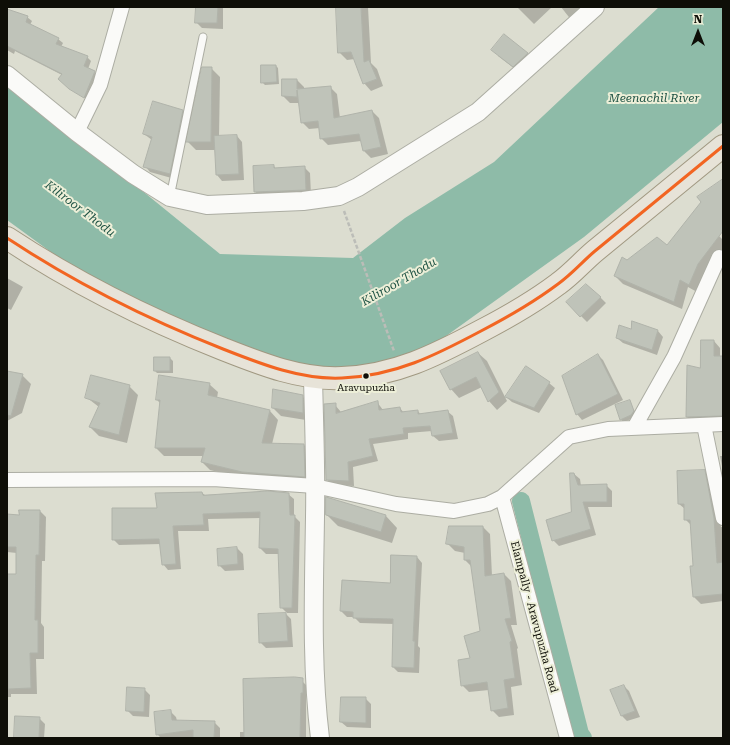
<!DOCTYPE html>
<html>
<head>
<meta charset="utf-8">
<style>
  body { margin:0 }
  #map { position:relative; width:730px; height:745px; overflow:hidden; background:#dcddd0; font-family:"Roboto Serif",serif }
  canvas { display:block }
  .frame { position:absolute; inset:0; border:8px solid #0e0e07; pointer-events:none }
  .north { position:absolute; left:678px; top:12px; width:40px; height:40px; -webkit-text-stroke:3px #edefd8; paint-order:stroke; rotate:0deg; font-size:11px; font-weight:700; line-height:16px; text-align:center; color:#0e0e07 }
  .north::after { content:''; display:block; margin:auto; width:14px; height:18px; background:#0e0e07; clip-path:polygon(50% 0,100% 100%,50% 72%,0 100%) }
</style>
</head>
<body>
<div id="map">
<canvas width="730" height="745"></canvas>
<div class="frame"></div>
<div class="north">N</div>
</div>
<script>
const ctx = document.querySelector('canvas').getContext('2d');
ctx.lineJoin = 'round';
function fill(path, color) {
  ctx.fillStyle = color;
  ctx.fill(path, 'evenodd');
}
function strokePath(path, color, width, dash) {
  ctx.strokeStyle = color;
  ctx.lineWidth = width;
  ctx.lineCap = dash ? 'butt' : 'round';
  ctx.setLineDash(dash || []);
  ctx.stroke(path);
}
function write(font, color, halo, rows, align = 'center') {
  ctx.font = font + ' "Roboto Serif",serif';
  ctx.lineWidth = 4;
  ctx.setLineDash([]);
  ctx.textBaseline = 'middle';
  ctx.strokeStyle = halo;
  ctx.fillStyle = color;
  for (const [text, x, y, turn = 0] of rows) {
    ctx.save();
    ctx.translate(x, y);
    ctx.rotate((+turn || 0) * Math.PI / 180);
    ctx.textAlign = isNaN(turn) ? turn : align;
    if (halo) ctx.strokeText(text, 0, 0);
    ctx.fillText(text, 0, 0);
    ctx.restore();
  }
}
fill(new Path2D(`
  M659,7H723V122L584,237L414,359L336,375L273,359L161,315L66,263L7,220V81L220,254L353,258L405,218L494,162Z`), '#8ebba8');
fill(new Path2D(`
  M197,7H223V29L202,28L196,22Z
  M337,7H368L371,63L377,69L383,86L371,91L364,83L355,59L347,60L339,52Z
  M517,7H552L534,24Z
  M561,7H591L572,21Z
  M7,13L27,17L32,21L30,25L58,39L63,43L61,47L87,57L91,61L88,69L99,76L89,101L63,83L62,75L15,51L14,54L7,50Z
  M504,36L533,59L519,72L498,56Z
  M276,66L278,68L279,84L265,85L262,82Z
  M211,68L220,77L219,137L237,136L242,142L244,180L222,181L217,175L216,150H196L188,142Z
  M283,80H297L304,87V90L330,87L337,94L340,118L372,111L379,118L388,154L371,158L364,151L361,141L328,145L321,138L320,128L309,129L302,122L300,103H290L283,96Z
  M182,111L188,116L175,179L150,172L145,166L152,140L144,134Z
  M274,166L276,169L304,167L310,173L311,195L261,197L255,192Z
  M723,181V226L719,236L723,240V249L706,272L697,292L688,287L682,309L623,284L615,276L627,261L667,247Z
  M7,278L23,287L11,310L7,308Z
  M600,297L606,303L587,322L567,302Z
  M723,312V324L722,323Z
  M632,331H658L663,337L657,355L623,343L617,338Z
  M714,341L720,348V357H723V422L693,423L687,417L701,369Z
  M478,353L487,361L507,401L497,410L489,401L482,387L459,398L451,389Z
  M598,355L603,360L623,400L582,420L577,414Z
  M155,358H170L173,361V373H157L155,371Z
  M7,372L22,375L31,384L22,413L7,421Z
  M549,383L555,388L539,413L512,402L506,397Z
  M209,384L218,392L217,398L270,411L278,420L272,444L304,445L312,453L313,484L251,480L210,470L202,462L204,456H164L156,448L161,404L157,400Z
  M129,386L138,395L127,443L99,436L90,427L99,407L86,397Z
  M302,396L311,405L312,421L281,416L273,408Z
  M629,401L636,414L634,418L623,422L621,419Z
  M377,402L383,410L400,408L404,413L418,411L421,415L447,411L453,416L458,439L439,441L433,436L432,431L408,433V439L373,444L378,461L353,467L354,486L332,485L327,479L335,405L341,412Z
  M720,456H723V471Z
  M704,471L711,478L721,527H723V601L701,604L694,597L692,526L685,519V509L679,504Z
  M574,474L580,479L581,486L606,485L612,491V507H588L596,535L559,546L553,540L572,513Z
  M202,493L205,495L288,494L294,499V516L300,522L298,613H287L281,607L279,554H266L260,548L261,518L208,519L209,531H178L181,569L168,570L163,564L161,544L119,545L113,539L158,509Z
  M20,511H40L46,517L45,561H42L41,623L44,627V659H36L37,694H11V697H7V575H17V553L7,552V515L20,516Z
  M327,515L386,516L397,528L392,543L338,526Z
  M483,527L490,534L492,576L504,574L511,581L517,625H511L518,648L517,649L522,685L511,687L514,715L499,717L492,710L489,690L469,692L462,685L481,632L472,567L465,560V553L455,551L448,544Z
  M237,548L243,554L244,570L225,571L219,565Z
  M417,557L422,563L418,646L420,648L419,673L398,672L393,667L394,624L360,623L354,617H347L341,611L391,584Z
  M286,614L291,619L293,647L266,648L260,642Z
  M300,679L306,685V738H240V732H245Z
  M624,686L629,691L640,717L627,721L622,716Z
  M144,689L150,695L149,717L133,716L127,710Z
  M365,698L371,704V728L347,727L341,722Z
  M170,711L176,717L177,721L214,722L220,728V738H161L157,734Z
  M39,718L45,724L44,738H15Z`), '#0003');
strokePath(new Path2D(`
  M521,501L580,734L583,738`), '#8ebba8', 18);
const building = new Path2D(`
  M196,7H218L217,23H195Z
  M336,7H361L364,62L369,60L377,79L363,84L351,52L338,53Z
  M7,9L28,16L26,22L59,38L56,44L88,56L84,66L95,71L84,98L69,89L58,79L62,74L7,46Z
  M504,34L528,53L513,67L491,50Z
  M261,65H276L277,82L261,83Z
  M202,67H212L211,142H186Z
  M282,79H297V89L331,86L334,118L372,110L381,147L363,151L359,134L320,139L318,121L301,123L297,90V97L282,96Z
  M153,101L183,110L170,174L143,167L152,137L143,134Z
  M237,135L239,174L216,175L214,136Z
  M274,165V168L305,166L306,190L254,192L253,166Z
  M723,179V231L698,264L689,285L680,280L674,302L614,276L622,257L627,260L657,237L667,245L701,202L697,197Z
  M586,284L601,297L580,317L566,302Z
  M632,321L658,330L652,350L616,338L619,325L631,329Z
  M701,340H714V356H723V416L686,417L687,365L700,368Z
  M478,352L499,392L488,402L476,377L450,390L440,371Z
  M598,354L618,394L576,415L562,376Z
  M154,357H170V371H154Z
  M526,366L550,382L534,408L505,397Z
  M7,371L23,374L11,416L7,415Z
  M91,375L130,385L119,435L89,427L100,403L85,398Z
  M159,375L210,383L208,395L270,410L262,443L304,444L305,477L242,472L201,462L205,448H155L160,400H156Z
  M273,389L303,395V413L272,408Z
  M630,400L634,411L631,415L620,420L615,405Z
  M378,401L379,410L400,407L401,412L418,410V414L448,410L453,433L432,436L430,426L403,428L404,434L369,439L373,456L348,462L349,481L326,480L324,404L336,403V413Z
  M705,470L714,518L717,563L723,562V594L693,597L690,566H693L690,520H684V504H678L677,471Z
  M570,473H574L578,485L607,484V502H583L591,529L552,541L546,520L571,512Z
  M268,491L289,493L290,515H295L292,608H280L278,549L259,548L260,512L203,514L204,525L173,526L176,564L162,565L159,539L112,540V508H157L155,493L202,492L203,495Z
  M326,497L386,515L381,532L326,515Z
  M19,510H40L39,555H36L35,620H38V653H30L31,688L8,689L7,574H16V547H7V514L19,515Z
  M449,526H483L485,576L504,573L511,618L505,619L512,641L510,642L515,678L504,680L508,708L491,711L487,682L461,686L458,660L470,658L464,636L480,631L470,560H464V547L446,544Z
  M237,547L238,564L218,566L217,549Z
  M391,555L417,556L413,641H415L414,668L392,667L393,619L353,618V612L340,611L342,580L390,583Z
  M286,613L288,641L259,643L258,614Z
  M295,677L303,678V693H301L300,738H244L243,679Z
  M624,685L635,711L621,716L610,690Z
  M127,687L145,688L144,712L126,711Z
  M341,697H366V723L340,722Z
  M171,710L172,720L215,721L214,738H193V730L156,735L154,712Z
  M15,716L40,717L39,738H14Z`);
fill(building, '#bfc3b9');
strokePath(building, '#b0b3aa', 1);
const service = new Path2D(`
  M170,197L203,37`);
const minor = new Path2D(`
  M77,132L100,85L122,7
  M704,425L723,518
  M634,428L674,357L719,257
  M7,480L213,479L315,486L396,504L454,511L488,504L502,497L569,437L608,429L723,424
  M502,497L567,738`);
const tertiary = new Path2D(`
  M7,75L77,132L133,174L170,197L207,205L303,201L339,196L358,187L478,112L595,7
  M313,377C314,424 316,470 315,517C314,590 311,665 320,738`);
const primary = new Path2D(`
  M7,238C75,283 147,319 223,349C261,364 301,380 342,378C395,376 436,355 481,331C508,317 534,302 558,284C572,274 583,261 595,251C638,216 680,181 723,146`);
strokePath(service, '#acada3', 9);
strokePath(minor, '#acada3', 16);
strokePath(tertiary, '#acada3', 20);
strokePath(primary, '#a09881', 24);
strokePath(new Path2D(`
  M344,211L394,351`), '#bcbdb8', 2.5, [4, 2]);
strokePath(service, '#fafaf8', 7);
strokePath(minor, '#fafaf8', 14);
strokePath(tertiary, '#fafaf8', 18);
strokePath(primary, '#e7e3d8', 22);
strokePath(new Path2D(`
  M7,238C75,283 147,319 223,349C261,364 301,380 342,378C395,376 436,355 481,331C508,317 534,302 558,284C572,274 583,261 595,251C638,216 680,181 723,146`), '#f26522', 3);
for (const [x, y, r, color] of [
  [366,376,3.5,"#0e0e07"]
]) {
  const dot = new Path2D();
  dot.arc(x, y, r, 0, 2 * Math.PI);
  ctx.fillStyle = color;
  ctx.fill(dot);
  strokePath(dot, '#edefd8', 1.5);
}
write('10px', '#0e0e07', '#edefd8', [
  ["Aravupuzha",366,388]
]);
write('11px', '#0e0e07', '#edefd8', [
  ["Elampally - Aravupuzha Road",534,617,75]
]);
write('italic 12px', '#1f5344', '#edefd8', [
  ["Meenachil River",654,98],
  ["Kiliroor Thodu",80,209,37],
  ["Kiliroor Thodu",399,282,-30]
]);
</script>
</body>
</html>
